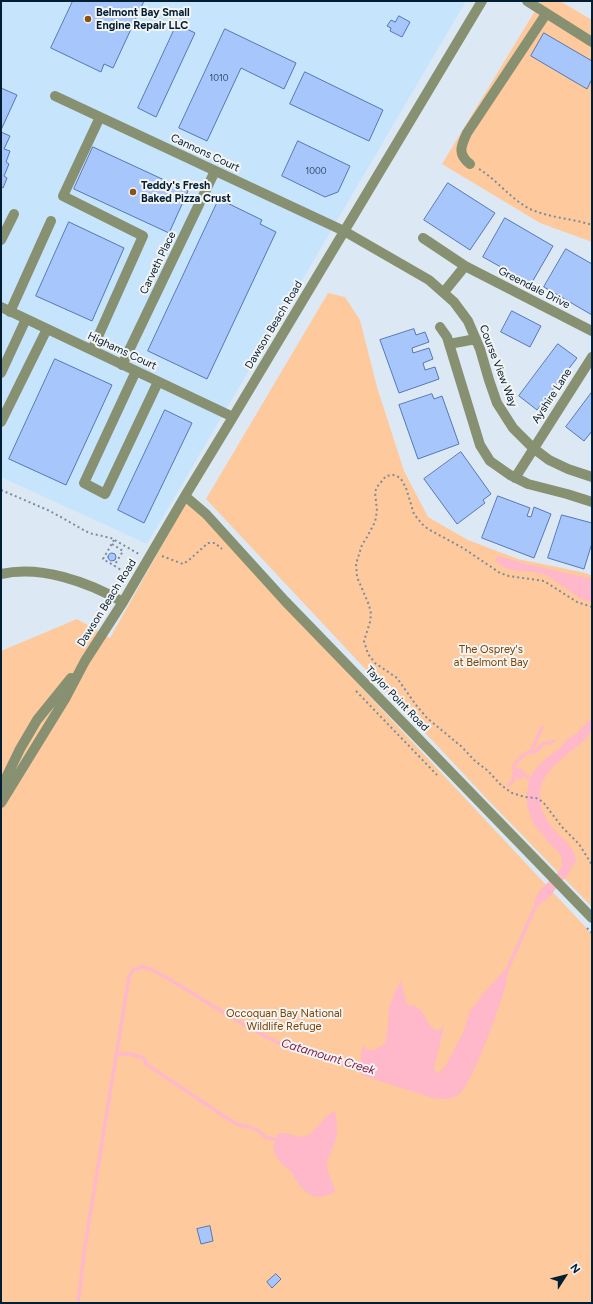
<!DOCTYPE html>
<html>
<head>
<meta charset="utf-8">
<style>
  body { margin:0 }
  #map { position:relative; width:593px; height:1304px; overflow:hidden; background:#dce9f4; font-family:Figtree,sans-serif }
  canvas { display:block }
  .frame { position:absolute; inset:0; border:2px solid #011e32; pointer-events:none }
  .north { position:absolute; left:545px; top:1256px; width:40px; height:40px; -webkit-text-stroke:3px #f4f4f4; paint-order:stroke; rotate:54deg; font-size:11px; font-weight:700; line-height:16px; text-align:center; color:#011e32 }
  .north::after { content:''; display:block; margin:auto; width:14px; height:18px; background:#011e32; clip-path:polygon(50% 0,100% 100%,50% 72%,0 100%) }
</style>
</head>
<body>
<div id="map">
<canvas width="593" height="1304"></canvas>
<div class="frame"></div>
<div class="north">N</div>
</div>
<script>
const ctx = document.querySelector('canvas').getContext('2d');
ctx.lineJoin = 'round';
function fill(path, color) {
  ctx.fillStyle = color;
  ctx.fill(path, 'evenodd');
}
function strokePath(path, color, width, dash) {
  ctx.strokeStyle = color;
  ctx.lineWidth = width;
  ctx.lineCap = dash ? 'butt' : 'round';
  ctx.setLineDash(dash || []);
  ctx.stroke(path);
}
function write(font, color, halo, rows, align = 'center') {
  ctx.font = font + ' Figtree,sans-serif';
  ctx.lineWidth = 4;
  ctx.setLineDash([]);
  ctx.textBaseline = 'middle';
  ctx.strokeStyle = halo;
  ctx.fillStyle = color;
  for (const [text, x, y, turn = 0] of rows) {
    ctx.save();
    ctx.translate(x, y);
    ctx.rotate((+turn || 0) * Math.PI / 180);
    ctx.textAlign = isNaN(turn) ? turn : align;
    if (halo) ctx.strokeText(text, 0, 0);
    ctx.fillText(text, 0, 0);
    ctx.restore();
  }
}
fill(new Path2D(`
  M1,1H466L147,544L1,477Z`), '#c6e4fc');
fill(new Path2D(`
  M541,1H560L592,20V242L540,223L442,164Z
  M328,293L345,297L360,320L377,387L404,471L428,517L468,540L518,559L586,573L592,576V907L488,800L206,499Z
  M187,501L592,934V1303H1V651L77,619L110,638Z`), '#fec99d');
fill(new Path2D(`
  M498,556L526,564L592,579V602L583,600L546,575C530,569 507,575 495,560Z
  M592,718C592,723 593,729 590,733C587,739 580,744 575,748C560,760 540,774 540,795C539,814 552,828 564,840C570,846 575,851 576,860L566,878L561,881L552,894L546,900L534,909C533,885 560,880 562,863C563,852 551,847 545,838C543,834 539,831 536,827C530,819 527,807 527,798C528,769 540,764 561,747C563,745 564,742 567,740C569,737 574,736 577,733C582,728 586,723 592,718Z
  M510,964C508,972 507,980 505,988C500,1006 471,1088 457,1096C449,1100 442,1099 433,1098L361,1075V1055L363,1045L367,1050H375L385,1043L388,1027L389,1008L395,992L401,980L407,1005C424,1006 422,1014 430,1025C431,1027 434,1029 437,1031L444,1026L434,1069L438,1074L446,1065L463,1033L470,1011L483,994Z
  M335,1111C337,1122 339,1134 334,1145C332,1151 327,1157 327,1165C327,1174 334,1182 335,1192C322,1198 313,1200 302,1188C298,1183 294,1179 292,1172C284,1167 278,1161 274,1152C273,1148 274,1146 274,1143C277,1123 295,1140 305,1136C318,1131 323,1115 335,1111Z`), '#ffb7ca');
strokePath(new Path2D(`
  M530,752H535L544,743H549L553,741
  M514,773L517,774L520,778L523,774
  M533,780L523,774L520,770L518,771L514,768V765L522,756L532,750L542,727
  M508,785L513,781L514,773L518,771
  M508,968L536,905
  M118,1054H130L144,1058L146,1064L228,1119L239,1125L249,1127L259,1131L266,1138L275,1139
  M78,1303L85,1246L129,977L133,970L142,967L151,969C194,992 234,1022 279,1043C306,1055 336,1062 364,1070`), '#ffb7ca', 3.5);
const building = new Path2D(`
  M73,1H144L113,68L104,64L101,72L51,48Z
  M399,16L410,22L402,37L390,31L391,28L387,26L391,20L395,22Z
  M177,24L195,33L156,117L138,108Z
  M225,29L296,63L284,89L241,68L207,141L179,128Z
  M544,33L592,61V79L587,89L531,56Z
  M305,72L383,110L369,141L290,104Z
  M1,88L17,95L1,130Z
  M1,132L10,136L4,149L10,151L6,162L9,164L4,176L7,178L3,188L1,187Z
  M298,141L350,166L338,192L325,197L282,176Z
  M93,147L188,191L169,233L74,189Z
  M448,183L495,213L470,250L424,220Z
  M219,199L262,220L260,224L276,232L207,379L148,351Z
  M505,218L553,246L531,284L483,257Z
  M69,222L124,248L92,321L36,296Z
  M566,249L592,264V315L544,287Z
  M512,311L541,326L530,347L501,332Z
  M414,329L416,335L425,332L429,342L412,348L413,353L429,348L433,359L423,363L425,370L435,367L439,379L399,393L380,340Z
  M558,344L577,358L537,410L519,396Z
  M55,359L112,385L66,485L9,459Z
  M592,392V431L584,441L566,427Z
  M432,394L434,399L442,396L459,444L418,459L399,405Z
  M165,410L192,423L144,523L118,510Z
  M461,452L491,494L483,500L485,503L457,524L424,479Z
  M498,496L530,508L527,516L531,517L534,507L551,514L534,558L482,538Z
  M562,515L592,523V543L584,569L548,558Z
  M108 557a4 4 0 1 1 8 0a4 4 0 1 1-8 0Z
  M210,1226L213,1241L201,1244L197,1229Z
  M276,1274L281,1279L272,1288L267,1282Z`);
fill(building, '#a7c6fc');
strokePath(building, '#5577b5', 1);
strokePath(new Path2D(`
  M479,169C497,180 510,198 528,208C548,218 571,218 592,225
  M1,490L50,511L89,533L111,538L139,554
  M114,540L103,559L128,574
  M112,544L123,551L114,566
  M162,556L183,564L189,560L208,543H215L222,549
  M592,607L577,602L544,581L509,576L500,573L463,548L428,529L422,524L414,514L406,488L401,479L397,476L393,475L386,476L377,487L375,492L377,511L375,522L367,537L362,545L356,564L357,577L369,605L371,614L370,622L364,641L368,654L375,663L397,678L416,705L427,718L462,747L474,760L488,771L501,785L512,793L525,797L536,798L543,802L562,827L579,844L592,865
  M356,691L437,775
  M587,928L592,933`), '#798d9c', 2, [2, 3]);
strokePath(new Path2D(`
  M527,1L592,42
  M55,96L344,231L429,280L454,302L468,321L480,349L489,380L497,403L513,428L533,448L549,460L568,469L592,477
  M470,164C457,154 461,146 467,133L546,14
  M423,238L465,266
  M1,240L14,214
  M444,292L465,266L592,331
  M1,307L233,417
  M10,312L51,221
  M440,327L447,337L480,445L490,461L510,475L528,484L567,494L592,502
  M449,344L476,339
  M92,350L143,236L63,196L100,117
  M122,365L215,171
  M136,371L84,483L105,494L158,382
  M1,373L26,319
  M1,422L47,329
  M515,478L592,357
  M185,496L206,514L285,601L592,918
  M1,574C41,565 88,582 123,602
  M1,788L20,749L37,720L71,678
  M1,803L65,699L85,661L123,602L185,496L233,417L482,1`), '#879171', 10);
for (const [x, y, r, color] of [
  [88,19,4,"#8c510e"],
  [133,192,4,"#8c510e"]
]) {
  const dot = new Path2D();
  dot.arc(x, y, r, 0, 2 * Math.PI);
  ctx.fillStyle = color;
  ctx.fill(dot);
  strokePath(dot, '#f4f4f4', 1.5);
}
write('9px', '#2a4864', null, [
  ["1010",219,78],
  ["1000",316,171]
]);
write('bold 11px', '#011e32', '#f4f4f4', [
  ["Belmont Bay Small",96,13],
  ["Engine Repair LLC",96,26],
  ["Teddy's Fresh",141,186],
  ["Baked Pizza Crust",141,199]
], 'left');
write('11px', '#011e32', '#f4f4f4', [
  ["Cannons Court",205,153,25],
  ["Carveth Place",158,263,-64],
  ["Greendale Drive",534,288,27],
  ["Dawson Beach Road",274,325,-59],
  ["Highams Court",122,351,25],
  ["Course View Way",498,366,69],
  ["Ayshire Lane",552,396,-57],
  ["Dawson Beach Road",107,603,-58],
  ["Taylor Point Road",397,699,46]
]);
write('11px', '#7b4300', '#f4f4f4', [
  ["The Osprey's",491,650],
  ["at Belmont Bay",491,663],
  ["Occoquan Bay National",284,1014],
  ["Wildlife Refuge",284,1027]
]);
write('italic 12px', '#7e1942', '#f4f4f4', [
  ["Catamount Creek",328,1057,17]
]);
</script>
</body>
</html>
